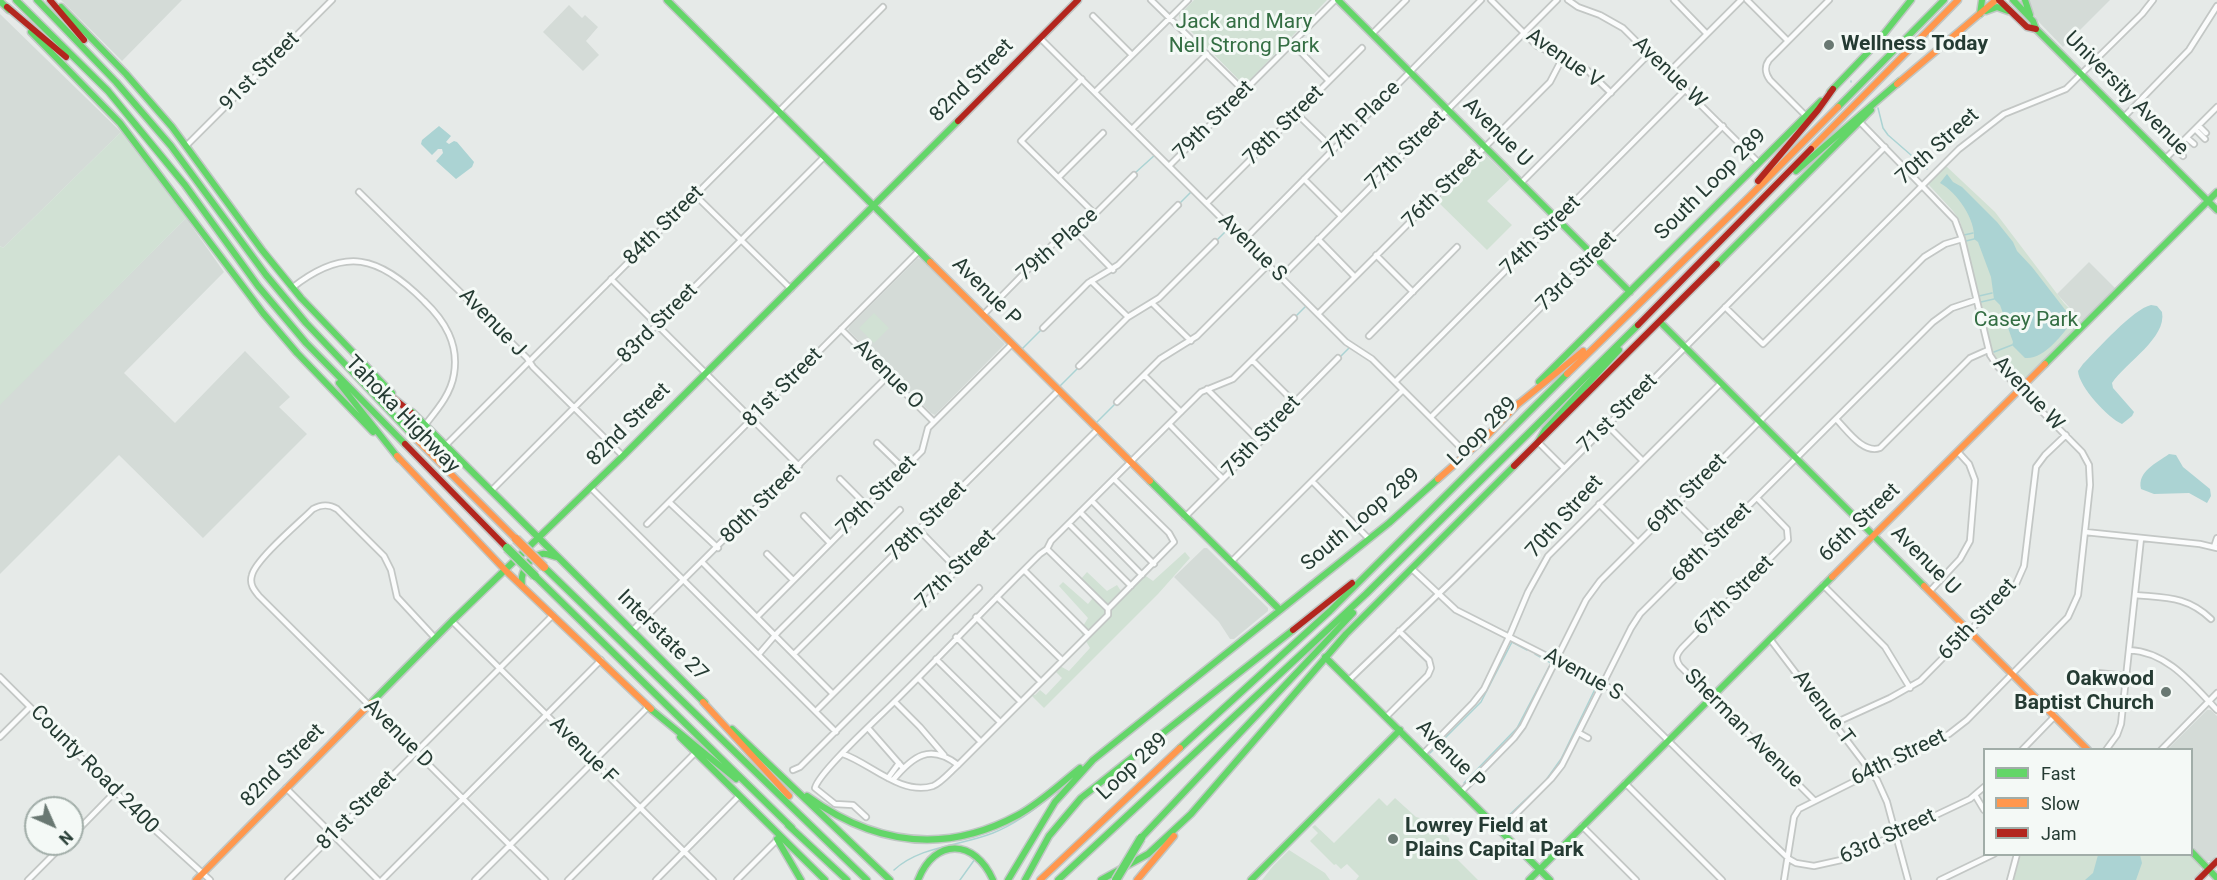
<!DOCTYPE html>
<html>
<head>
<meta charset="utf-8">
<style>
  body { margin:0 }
  #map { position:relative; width:2217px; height:880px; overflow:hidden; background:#e6eae8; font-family:Roboto,sans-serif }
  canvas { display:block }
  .legend { position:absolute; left:1983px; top:748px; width:210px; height:108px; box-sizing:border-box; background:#f4f9f6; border:2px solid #a1ada8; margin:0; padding:8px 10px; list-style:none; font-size:18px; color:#253b33 }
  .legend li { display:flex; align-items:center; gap:12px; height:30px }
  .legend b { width:30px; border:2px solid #a1ada8 }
  .north { position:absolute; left:24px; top:796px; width:60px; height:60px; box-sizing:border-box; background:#f4f9f6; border:2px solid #a1ada8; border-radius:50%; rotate:135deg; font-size:16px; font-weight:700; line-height:24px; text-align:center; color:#253b33 }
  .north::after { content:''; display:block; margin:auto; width:21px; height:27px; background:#697872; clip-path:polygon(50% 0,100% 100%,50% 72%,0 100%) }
</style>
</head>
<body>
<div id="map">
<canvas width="2217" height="880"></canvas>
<ul class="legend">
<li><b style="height:8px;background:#63d668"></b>Fast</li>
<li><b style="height:8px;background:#ff974d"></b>Slow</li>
<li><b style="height:8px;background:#b3261e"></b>Jam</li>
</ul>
<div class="north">N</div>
</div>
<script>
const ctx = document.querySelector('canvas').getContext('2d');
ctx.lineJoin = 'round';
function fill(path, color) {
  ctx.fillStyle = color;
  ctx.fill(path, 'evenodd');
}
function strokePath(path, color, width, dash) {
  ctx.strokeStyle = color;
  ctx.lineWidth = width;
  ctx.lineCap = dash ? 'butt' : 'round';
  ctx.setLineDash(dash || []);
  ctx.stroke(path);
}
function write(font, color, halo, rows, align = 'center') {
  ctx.font = font + ' Roboto,sans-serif';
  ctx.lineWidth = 6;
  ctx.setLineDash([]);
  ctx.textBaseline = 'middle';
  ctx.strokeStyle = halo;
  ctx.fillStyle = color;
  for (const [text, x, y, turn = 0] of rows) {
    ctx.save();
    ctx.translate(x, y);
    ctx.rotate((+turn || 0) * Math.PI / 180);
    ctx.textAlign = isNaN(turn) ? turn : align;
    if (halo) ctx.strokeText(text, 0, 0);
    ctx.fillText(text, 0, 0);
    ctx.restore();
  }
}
fill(new Path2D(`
  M61,0H182L122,61Z
  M2028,0H2110L2063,47L2037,20Z
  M569,5L582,18L585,15L598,27L586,41L599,55L583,71L543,32Z
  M0,14L121,132L3,248L0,246Z
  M186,218L224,272L124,373L175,423L245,351L290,397L279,407L307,434L203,538L119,455L0,574V404Z
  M918,258L922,260L1005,344L935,415L931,413L848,330L850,326Z
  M2089,262L2115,288L2082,321L2057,294Z
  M1204,548H1207L1268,608V611L1234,639H1230L1219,622L1174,577Z
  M2207,710H2211L2217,716V855L2211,861H2207L2192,846V750H2167Z`), '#d4dbd7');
fill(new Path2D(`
  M1194,0H1327L1247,83H1242L1180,20L1179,15Z
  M121,132L186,218L0,405V246L3,248Z
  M1484,153L1510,179L1487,201L1512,225L1487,250L1437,201Z
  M1946,166L1995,212L2064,303L2082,321L2021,382C2008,378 1998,362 1992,350L1960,221L1953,211L1929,185L1930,181Z
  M874,313L889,328L874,343L859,328Z
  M1185,552L1190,558L1158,594L1044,708L1029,693L1035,695L1040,690L1046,695L1062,678L1056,672L1060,666L1069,671L1090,648L1080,631L1088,618L1059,586L1063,582L1088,604L1096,594L1081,579L1087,572L1107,591L1117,585L1123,594L1143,574L1153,581Z
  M1379,798L1387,806L1395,798L1416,817L1432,821L1449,838L1450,852L1478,880H1356L1359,876L1347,864L1341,869L1336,864L1334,865L1310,841L1318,833L1312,827L1315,825L1334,843Z
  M1289,850L1325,873L1330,880H1262L1273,866Z
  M2021,854L2189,855L2200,866L2201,871L2192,880H2013Z`), '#d1e1d4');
fill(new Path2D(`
  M439,126L451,136L446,142L449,144L454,141L457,142L474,162L472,167L456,179L436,161L443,153L442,149H438L432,155L421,144L422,140Z
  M1947,174L1953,182L1962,187L1997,222L2013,242L2017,251L2032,267L2073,320C2063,334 2044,360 2025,358L2012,345L2013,342L2000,305L1994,299L1991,277L1978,242L1974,239C1976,220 1957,192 1940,183Z
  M2151,305L2157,306L2162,312C2167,338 2126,362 2112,383L2113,388L2134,412L2132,416L2122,424C2108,418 2079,387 2078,371L2083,364C2098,349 2133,309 2151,305Z
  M2169,454L2176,455L2183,467L2210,489L2211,496L2207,503L2189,493L2154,494L2141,489C2137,471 2157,463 2169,454Z
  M2098,855H2140L2142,863L2136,880H2085L2093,873Z`), '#abd3d3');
strokePath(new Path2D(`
  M1851,81V82
  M1878,108L1883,128L1888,135L1927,169
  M1135,173L1156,154
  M1179,204L1192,191
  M1964,235L1973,233
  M1216,241L1229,228
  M1966,241L1974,239
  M1979,296L1992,293
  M1981,302L1994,299
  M1296,316L1307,305
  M1022,349L1042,329
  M1994,352L2012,345
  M1339,358L1351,346
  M1058,388L1078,368
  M1096,423L1116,403
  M1430,753L1481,702L1512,642L1527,650
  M1464,783L1517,728L1551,663L1535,654
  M1504,820L1546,780L1561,759L1597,685L1581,676
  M894,870C920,846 960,846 993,833C1016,824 1036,809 1055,793
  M960,880L975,859`), '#abd3d3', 1.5);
const street = new Path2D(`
  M1151,0L1244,91
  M1491,0L1537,46L1587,70L1611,93
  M1568,0L1578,7L1600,15L1623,28L1759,163
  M1674,0L1707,34
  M1747,0L1788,41
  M1093,16L1132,55
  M1372,34L1406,0
  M1040,38L1346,342L1372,359L1467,454
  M1292,43L1329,81
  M1669,72L1741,0
  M1082,79L1021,141L1095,214
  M1095,92L1188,0
  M1296,113L1333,149
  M1806,116L1770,80C1765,73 1764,67 1769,60L1829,0
  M2124,117L2189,50L2217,6
  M2199,126L2206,133
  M1132,129L1207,54
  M2196,130L2205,139
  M2187,138L2194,144
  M187,145L332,0
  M2176,149L2183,156
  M2165,159L2217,107
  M1169,166L1335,0
  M1059,177L1103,133
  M1304,179L1341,216
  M1521,183L1650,53
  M359,192L527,358L533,367L623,456
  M695,195L791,289
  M1207,203L1362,48
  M1073,229L1113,270
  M1318,239L1355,277
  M1244,240L1481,0
  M1376,255L1413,292
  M1281,277L1557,0
  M611,279L799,466
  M1091,281L1128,317
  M292,288C345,246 379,256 424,301C445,321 459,344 454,374C451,394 437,410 425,425
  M1153,304L1191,341
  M1725,307L1763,344L1959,149L2004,114L2066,89L2142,14L2153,0
  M1318,314L1550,82L1562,59
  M983,315L1055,242L1095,214L1134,175
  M1043,328L1088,283L1118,265L1178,205
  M841,329L934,422
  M1369,336L1457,247
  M1252,360L1294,402
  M1079,366L1128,317L1159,298L1215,242
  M1144,375L1181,412
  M1395,382L1686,89
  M1207,389L1260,442
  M1117,402L1160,359L1197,336L1268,265
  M1431,417L1723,126
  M1836,419C1847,430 1863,454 1880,448L1970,358L1988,350
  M1169,424L1223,479
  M1607,425L1643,461
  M1538,442L1564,468
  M877,443L904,469
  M445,446L883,7
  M840,479L867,506
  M1312,481L1369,539
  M591,488L836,732
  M491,491L824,157
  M1757,498L1787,529L1788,540L1682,648C1676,655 1675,659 1680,666L1814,800
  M1092,501L1154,564
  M669,502L718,548
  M1599,504L1638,543
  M1678,504L1714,540
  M1080,512L1142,575
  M804,516L830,543
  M1185,517L1260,442L1286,411L1338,358
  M647,524L919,251
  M1069,524L1131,586
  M919,530L957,569
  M2085,532L2200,544L2217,548
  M2214,547L2217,538
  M1047,549L1051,541L1201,392L1233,379L1294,318
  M767,554L793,580
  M1231,562L1403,390
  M703,563L833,694
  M1412,569L1456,610L1620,693L1758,829L1789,859L1796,863L1814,866L1841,860L1970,799L1984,787
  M1024,570L1088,634
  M1823,585L1885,647L1910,688
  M1930,591L1960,559L1970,541L1975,480L1969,464L1958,452
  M2135,595C2166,598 2187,596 2211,619
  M997,597L1062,660
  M1108,609L1174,542L1169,533L1114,479
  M757,617L922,451L928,428L1012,344
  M976,617L1040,681
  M452,621L713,880
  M632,631L888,376
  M956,637L1020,701
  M435,638L397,597L391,570L384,556L337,509C329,504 322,504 313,509C300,522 256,559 252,575C249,584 254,590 259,596L545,880
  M1770,639L1877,780L1887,802L1908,880
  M2129,650C2168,652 2192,684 2217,710
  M759,654L778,632L900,510
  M794,654L1059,390
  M936,659L1000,722
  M2098,673L2127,676
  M0,677L144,820L210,880
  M918,678L980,741
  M1349,680L1455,578L1885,147
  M895,702L920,727L944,755
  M816,711L1098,429
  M1386,717L1428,675L1431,668L1429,660L1399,631
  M1835,723L1890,698L1920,681L2016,584L2024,566L2036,467L2045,455L2066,435
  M868,728L903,768
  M1579,733L1588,738
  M0,737L30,707
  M2022,750L2055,716
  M2106,750L2117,735L2121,724L2141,538
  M2161,750L2217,693
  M843,754C870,763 901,796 933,786C941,783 951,771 958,765L1108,615V609L1047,549L1040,554C990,603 942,655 892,704C877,719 819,772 815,788L835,804L853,805L866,817
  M1423,754L1473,703L1484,689L1509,637L1528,592L1548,556L1721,383
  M793,770L800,767L979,588
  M888,778L899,763
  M893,780C913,756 930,743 958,765
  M1625,783L1722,880
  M286,788L378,880
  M1461,792L1514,738L1523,726L1586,600L1600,581L1924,257L1945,244L1962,239
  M1975,795L1984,810
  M1582,826L1636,880
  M1500,830L1551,779L1562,765L1631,628L1640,614L1933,322L1952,308L1976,300
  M72,836L116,791
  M28,880L64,844
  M288,880L553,615
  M382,880L601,660
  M475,880L648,707
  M568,880L695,753
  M656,880L739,796
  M737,880L777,840
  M1784,880L1794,817L1799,809L1949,734L1967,720L2068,617L2078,595L2090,485L2089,465L2082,452L1998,367L1990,355L1962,239L1955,220L1860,122
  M1940,880L1994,854
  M2010,880L2017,854`);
const fast = new Path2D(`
  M16,0L108,91L185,185L258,286L306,343L405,444
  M37,0L116,82L171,146L266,275L306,323L416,439
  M667,0L930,262
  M1338,0L1630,292
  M2013,0L2033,21L2036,29L2217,210
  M2025,0L2030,15
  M0,1L9,10
  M61,7L126,74L172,127L262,250L301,298L392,393
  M1986,11L1997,7L2008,11
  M1980,14L1982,0
  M31,32L120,123L263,313L297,353L373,432
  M1830,92L1875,45L1911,0
  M1838,107L1944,0
  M1796,171L1900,81
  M1717,264L1871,110
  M1660,322L1924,586
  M2045,364L2217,192
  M1539,382L1821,101
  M339,383L399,459
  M412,412L705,703
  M1538,442L1545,430L1619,350
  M1150,481L1280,610
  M544,567L867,880
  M535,576L792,828
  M522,585C520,573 529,556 542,554C547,553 552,556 557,557
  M1325,657L1550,880
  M371,703L452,621L623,456L958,121
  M648,707L736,779
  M732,729L890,880
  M680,737L825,880
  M1180,748L1330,611L1567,374
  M807,796C873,844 944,855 1018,815C1040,803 1060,784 1080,768
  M788,825L847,880
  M1141,838L1353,613
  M777,839L801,880
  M2192,852L2217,878
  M918,880C935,837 975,839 993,880
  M1008,880L1055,802L1093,760L1389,523L1438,479
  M1025,880L1049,836L1081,798L1293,630
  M1058,880L1366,594L1638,325
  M1101,880L1148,854L1191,814L1346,634L1514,466
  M1251,880L1400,730
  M1529,880L1832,577`);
const slow = new Path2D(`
  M1897,84L1996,0
  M1811,149L1958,0
  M930,262L1150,481
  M1567,374L1749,197L1838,107
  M1517,405L1583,351
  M416,439L516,539
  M397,456L506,571L651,709
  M1438,479L1488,435L1519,403
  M1832,577L2045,364
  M1924,586L2088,750
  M703,702L789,796
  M196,880L371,703
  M1040,880L1180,748
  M1137,880L1174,836`);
const jam = new Path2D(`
  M50,0L84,40
  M1999,0L2027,27L2036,29
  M7,7L66,57
  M958,121L1078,0
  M1758,181L1818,110L1833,89
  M1638,325L1811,149
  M353,365L413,414
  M405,444L507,548
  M1514,466L1717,264
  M1293,630L1352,583
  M2198,880L2217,861`);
strokePath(street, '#c3c7c5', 8);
strokePath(fast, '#c1c7c5', 9);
strokePath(slow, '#c1c7c5', 9);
strokePath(jam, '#c1c7c5', 9);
strokePath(street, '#fbfcfc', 4.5);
strokePath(fast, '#63d668', 6);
strokePath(slow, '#ff974d', 6);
strokePath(jam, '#b3261e', 6);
const fastBridge = new Path2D(`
  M507,548L535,576
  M1116,880L1141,838`);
const slowBridge = new Path2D(`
  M516,539L544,567`);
strokePath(fastBridge, '#c2c9c6', 11, []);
strokePath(slowBridge, '#c2c9c6', 11, []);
strokePath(fastBridge, '#63d668', 8);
strokePath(slowBridge, '#ff974d', 8);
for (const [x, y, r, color] of [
  [1829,45,6,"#697872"],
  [2166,692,6,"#697872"],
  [1393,839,6,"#697872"]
]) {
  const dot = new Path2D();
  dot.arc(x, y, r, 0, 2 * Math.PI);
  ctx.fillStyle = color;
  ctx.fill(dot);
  strokePath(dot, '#f4f9f6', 2);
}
write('21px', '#346e43', '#f4f9f6', [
  ["Jack and Mary",1244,23],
  ["Nell Strong Park",1244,47],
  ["Casey Park",2026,321]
]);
write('bold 21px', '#253b33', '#f4f9f6', [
  ["Wellness Today",1841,45],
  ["Oakwood",2154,680,"right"],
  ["Baptist Church",2154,704,"right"],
  ["Lowrey Field at",1405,827],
  ["Plains Capital Park",1405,851]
], 'left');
write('21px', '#253b33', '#f4f9f6', [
  ["Avenue V",1564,59,35],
  ["91st Street",260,72,-45],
  ["Avenue W",1669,73,44],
  ["82nd Street",972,81,-45],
  ["University Avenue",2126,94,45],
  ["77th Place",1362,120,-45],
  ["79th Street",1214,121,-45],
  ["78th Street",1284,126,-45],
  ["Avenue U",1497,133,45],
  ["70th Street",1938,147,-42],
  ["77th Street",1406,151,-45],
  ["South Loop 289",1711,185,-45],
  ["76th Street",1443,189,-45],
  ["84th Street",664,226,-45],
  ["74th Street",1541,236,-45],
  ["79th Place",1058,245,-41],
  ["Avenue S",1252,248,45],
  ["73rd Street",1577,272,-45],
  ["Avenue P",986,292,45],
  ["Avenue J",492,323,46],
  ["83rd Street",658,324,-45],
  ["Avenue O",888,375,45],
  ["81st Street",783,388,-45],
  ["Avenue W",2028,394,47],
  ["71st Street",1618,414,-45],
  ["Tahoka Highway",402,415,46],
  ["82nd Street",629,425,-45],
  ["Loop 289",1483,432,-45],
  ["75th Street",1262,437,-47],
  ["69th Street",1687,494,-45],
  ["79th Street",877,496,-45],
  ["80th Street",761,504,-45],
  ["70th Street",1565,517,-48],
  ["South Loop 289",1361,520,-40],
  ["78th Street",927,522,-45],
  ["66th Street",1860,523,-44],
  ["68th Street",1712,543,-45],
  ["Avenue U",1925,561,45],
  ["77th Street",956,570,-45],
  ["67th Street",1734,596,-45],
  ["65th Street",1978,620,-47],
  ["Interstate 27",662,636,45],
  ["Avenue S",1583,675,29],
  ["Avenue T",1823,708,53],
  ["Sherman Avenue",1743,729,45],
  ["Avenue D",398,734,45],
  ["Avenue F",583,751,45],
  ["Avenue P",1450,755,45],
  ["64th Street",1899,758,-26],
  ["82nd Street",283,766,-45],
  ["Loop 289",1133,767,-43],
  ["County Road 2400",94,770,45],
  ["81st Street",357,811,-45],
  ["63rd Street",1888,837,-25]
]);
</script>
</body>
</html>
